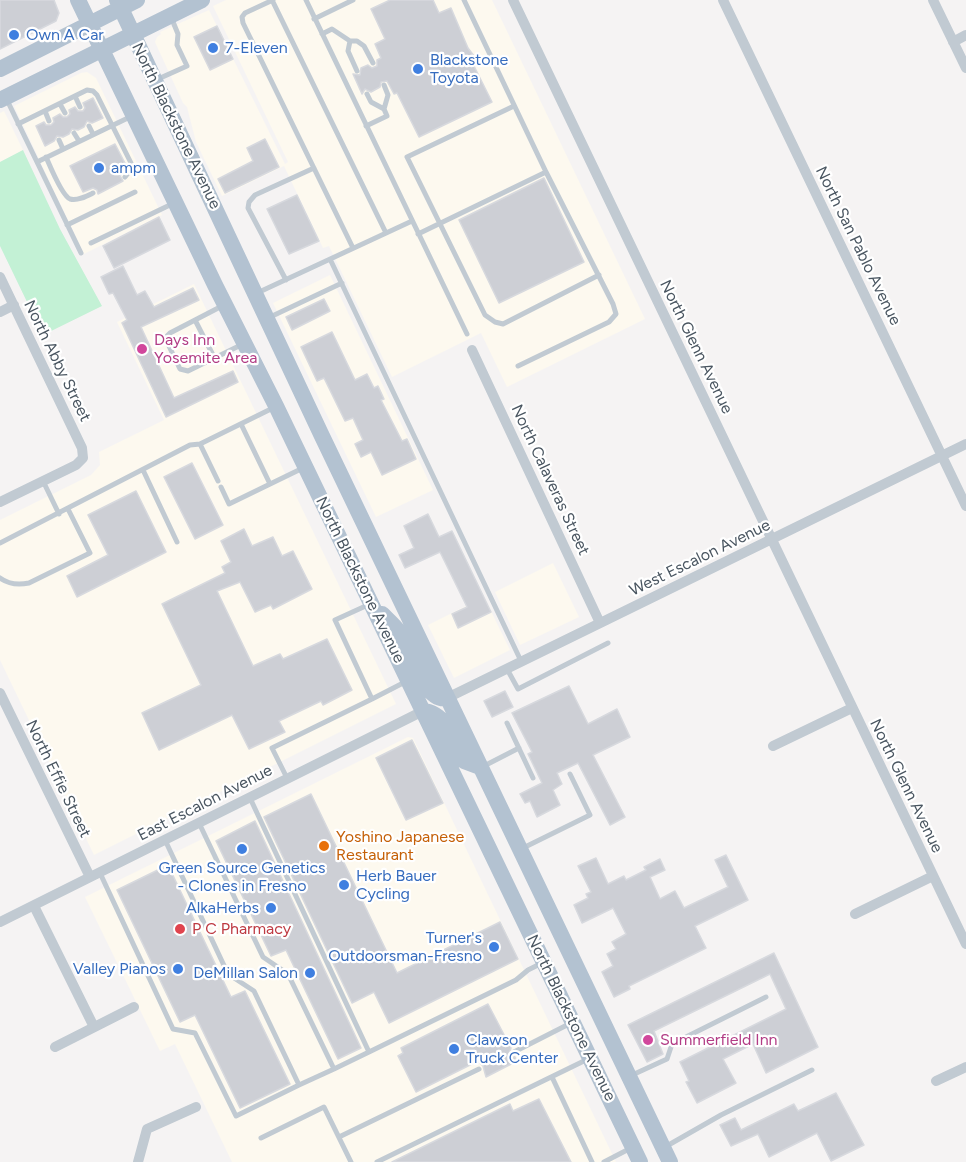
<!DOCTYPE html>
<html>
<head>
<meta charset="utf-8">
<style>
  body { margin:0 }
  canvas { display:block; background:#f5f3f3 }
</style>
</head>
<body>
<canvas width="966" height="1162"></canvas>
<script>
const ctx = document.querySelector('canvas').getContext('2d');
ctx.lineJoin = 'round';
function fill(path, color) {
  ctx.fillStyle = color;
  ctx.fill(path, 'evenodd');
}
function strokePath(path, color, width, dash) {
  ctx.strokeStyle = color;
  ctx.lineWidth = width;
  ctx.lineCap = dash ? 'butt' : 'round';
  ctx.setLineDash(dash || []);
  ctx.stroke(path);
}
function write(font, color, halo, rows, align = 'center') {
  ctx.font = font + ' Figtree,sans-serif';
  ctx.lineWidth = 4.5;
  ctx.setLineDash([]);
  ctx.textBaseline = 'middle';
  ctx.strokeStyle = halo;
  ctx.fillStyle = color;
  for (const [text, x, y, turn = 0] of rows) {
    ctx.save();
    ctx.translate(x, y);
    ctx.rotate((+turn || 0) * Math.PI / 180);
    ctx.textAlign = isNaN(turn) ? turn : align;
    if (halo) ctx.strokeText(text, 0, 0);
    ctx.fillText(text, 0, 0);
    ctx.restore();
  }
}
fill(new Path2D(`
  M226,0H492L645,319L507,387L481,333L392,377L329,246L323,248L284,166L222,196L196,142L187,107L183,103L155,42L157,37L161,34L160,32L209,10L285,164L288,162L213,6Z
  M87,72L96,78L162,215L84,254L14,106L81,73Z
  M4,111L23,150L0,162V113Z
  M330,275L433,490L376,517L273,303Z
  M194,284L396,704L94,855L0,660V520L91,475L100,465L99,452L164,420L117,322Z
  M553,563L579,617L520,645L495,592Z
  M484,597L510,650L454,678L428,625Z
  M408,737L413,738L616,1162H232L175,1044L160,1051L85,897Z`), '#fdf9ef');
fill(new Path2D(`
  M23,150L60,229L102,306L43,335L0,246V162Z`), '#c3f1d5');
const building = new Path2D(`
  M0,0H54L59,13L56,21L0,49Z
  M390,0H433L439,13L451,8L468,48L474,56L470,58L492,102L419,137L397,93L394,94L387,81L381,82L380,87L371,92L365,89L362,94L353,74L360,75L361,68L368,65L372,68L377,66V60L381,58L375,44L385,39L371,9Z
  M217,26L233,59L210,70L194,37Z
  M93,98L103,118L92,123L87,121L84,127L78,130L72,129L69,134L63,137L57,136L54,141L45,146L36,126L44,122L46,125H51L54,122L53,118L60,114L63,117H67L70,114L69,110L75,107L78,111H83L85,108L83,103Z
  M265,139L279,167L225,193L218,179L253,161L247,148Z
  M115,144L127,167L120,176L123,181L98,194L97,190L93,188L83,192L70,166Z
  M544,178L584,262L499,303L459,220Z
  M297,195L319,241L289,254L267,209Z
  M159,217L170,240L114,268L103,246Z
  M123,266L137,295L145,291L154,307L193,288L199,300L141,327L174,398L233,371L238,382L166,417L122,323L127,320L113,293L109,294L101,277Z
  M324,299L330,311L292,330L286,317Z
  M332,332L355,380L367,374L374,388L378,386L384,399L381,400L402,441L407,439L416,459L382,475L371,452L361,457L355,444L363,440L353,418L345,421L324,378L317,381L301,347Z
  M192,463L223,525L195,539L164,477Z
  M136,491L166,552L77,597L67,576L108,555L88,515Z
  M428,514L439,537L452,531L491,612L458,628L452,614L467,607L440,552L405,568L399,555L414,548L404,526Z
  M244,529L252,546L273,537L282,556L293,551L312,589L273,609L271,605L255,612L240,582L217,591L253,666L280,654L283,659L327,639L352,690L323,705L321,701L279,721L285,732L249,749L232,715L159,750L142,713L201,685L162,604L225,573L222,567L231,562L221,541Z
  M569,686L588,724L617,709L630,737L593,755L625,817L610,825L578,763L557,773L562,784L553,790L560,805L537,817L530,801L525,803L520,794L542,783L528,754L532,752L512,713Z
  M505,691L513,707L492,717L484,701Z
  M412,740L443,803L406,820L376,758Z
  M311,794L397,973L500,922L518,959L389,1023L374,992L352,1003L264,817Z
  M255,821L361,1048L338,1059L286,950L271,956L216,841Z
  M726,855L748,900L695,926L706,948L629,986L630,989L614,997L602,972L613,966L607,954L616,949L612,942L626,934L613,908L582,923L574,905L588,898L586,894L591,892L578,866L596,858L608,884L624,876L626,880L646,870L644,867L660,859L665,870L650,877L660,899L675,891L684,908L728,887L715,860Z
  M168,865L231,997L245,991L290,1084L240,1108L195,1015L180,1022L117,890Z
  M774,953L818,1047L766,1073L753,1044L723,1059L736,1083L697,1103L686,1082L689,1081L680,1062L786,1009L770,974L654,1031L663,1054L647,1062L628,1025Z
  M488,1004L511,1048L509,1054L515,1057L517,1061L486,1077L483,1066L478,1061L416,1092L398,1056L403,1053L401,1048Z
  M836,1093L864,1145L831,1161L817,1133L769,1157L758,1134L731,1146L720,1125L735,1118L741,1130L794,1104L798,1111Z
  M539,1099L571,1162H392L510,1104L513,1111Z`);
fill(building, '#cdcfd5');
strokePath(building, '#d7d9de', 1.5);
strokePath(new Path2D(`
  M272,0L386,233
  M273,0L245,13L242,17L243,23L353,248
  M306,0L467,334
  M464,0L546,172
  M314,19L353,0
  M322,34L332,29L350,41H357L364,46L373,63
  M350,41L348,51L357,71
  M158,79L187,66L177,45L178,34L171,17
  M384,85L388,95L384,109
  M75,96L80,107
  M7,100L37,162L132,116
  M60,104L65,113
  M514,106L407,157L485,315L495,322L503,324L599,275
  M45,111L49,121
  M18,124L87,90L93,91L97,95L133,167L125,177
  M89,126L93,134
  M366,126L387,116L384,109L371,102L367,94
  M74,133L79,141
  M59,140L63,149
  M46,157C50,166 62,196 70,199C78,201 87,196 93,193
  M37,162L81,253
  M67,225L135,192
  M418,234L546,172L613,304L616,314L609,322L518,366
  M91,243L174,203
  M330,259L521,661
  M286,280L248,208L249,202L255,195L314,168
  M257,293L412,221
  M224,305L170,333L167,336V342L180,369L188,371L243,344
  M268,318L342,283
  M195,320L215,359
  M241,424L270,484
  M143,470L177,542
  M43,481L59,514
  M218,481L200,444L275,407
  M221,487L229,504L303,468
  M0,543L190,445L200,444
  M0,578C8,584 19,585 29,583L90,553L68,509
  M507,669L518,689L608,643
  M372,699L407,681
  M507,723L533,778
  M482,767L519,748
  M287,778L272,748L372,699L335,620L370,604
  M250,798L369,1052L516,980L528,970L542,963
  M165,840L228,974L254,991L299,1085L334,1069L288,974L263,957L199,823
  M523,848L590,815L570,774
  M100,873L173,1029L195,1033L236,1116L299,1085
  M514,1052L571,1023
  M334,1069L369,1052
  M630,1076L667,1059L672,1044L766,997
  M552,1077L592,1162
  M339,1137L479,1069
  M261,1138L324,1107L351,1162
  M665,1147L721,1115L812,1070
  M377,1162L588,1059
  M604,1162L631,1148`), '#c1cad2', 5);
strokePath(new Path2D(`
  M513,0L966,944
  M723,0L966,506
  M933,0L966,68
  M953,42L966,35
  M0,277L82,448L83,458L76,465L0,502
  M0,312L14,305
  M472,350L600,623
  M0,693L90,877
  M447,698L966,444
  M773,746L852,708
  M34,906L94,1027
  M855,914L933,876
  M0,922L423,711
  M55,1047L134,1007
  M936,1081L966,1067
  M138,1162L147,1129L196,1107`), '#c1cad2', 10);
strokePath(new Path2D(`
  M78,0L215,285L276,406L640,1162
  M117,0L321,434L670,1162
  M0,69L137,0
  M0,100L202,0
  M382,614C388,620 395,626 399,632C409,649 424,703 447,698
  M423,711C447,713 455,743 464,761L480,767`), '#b3c2d1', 16);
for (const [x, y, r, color] of [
  [14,35,6,"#3f7fe0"],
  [213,48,6,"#3f7fe0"],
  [418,69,6,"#3f7fe0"],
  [99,168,6,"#3f7fe0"],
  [142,349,6,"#d1479c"],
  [324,846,6,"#e8710a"],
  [242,849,6,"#3f7fe0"],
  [344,885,6,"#3f7fe0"],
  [271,908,6,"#3f7fe0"],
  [180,929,6,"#e0444e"],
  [494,947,6,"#3f7fe0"],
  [178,969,6,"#3f7fe0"],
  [310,973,6,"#3f7fe0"],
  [648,1040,6,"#d1479c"],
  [454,1049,6,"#3f7fe0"]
]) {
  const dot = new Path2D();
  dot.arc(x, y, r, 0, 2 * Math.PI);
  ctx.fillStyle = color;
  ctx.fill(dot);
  strokePath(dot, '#fff', 2);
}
write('16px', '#366cbe', '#fff', [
  ["Own A Car",26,35],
  ["7-Eleven",225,48],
  ["Blackstone",430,60],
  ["Toyota",430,78],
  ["ampm",111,168],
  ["Green Source Genetics",242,868,"center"],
  ["- Clones in Fresno",242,886,"center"],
  ["Herb Bauer",356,876],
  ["Cycling",356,894],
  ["AlkaHerbs",259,908,"right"],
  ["Turner's",482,938,"right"],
  ["Outdoorsman-Fresno",482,956,"right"],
  ["Valley Pianos",166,969,"right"],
  ["DeMillan Salon",298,973,"right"],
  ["Clawson",466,1040],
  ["Truck Center",466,1058]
], 'left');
write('16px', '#4a5661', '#fff', [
  ["North Blackstone Avenue",176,126,64],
  ["North San Pablo Avenue",858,246,64],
  ["North Glenn Avenue",696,347,64],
  ["North Abby Street",57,361,64],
  ["North Calaveras Street",550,480,65],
  ["West Escalon Avenue",700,558,-26],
  ["North Blackstone Avenue",360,580,64],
  ["North Effie Street",58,779,64],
  ["North Glenn Avenue",906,786,64],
  ["East Escalon Avenue",205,803,-27],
  ["North Blackstone Avenue",571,1018,64]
]);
write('16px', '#b23c85', '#fff', [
  ["Days Inn",154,340],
  ["Yosemite Area",154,358],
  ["Summerfield Inn",660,1040]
], 'left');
write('16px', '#c56008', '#fff', [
  ["Yoshino Japanese",336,837],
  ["Restaurant",336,855]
], 'left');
write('16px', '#be3a42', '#fff', [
  ["P C Pharmacy",192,929]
], 'left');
</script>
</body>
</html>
